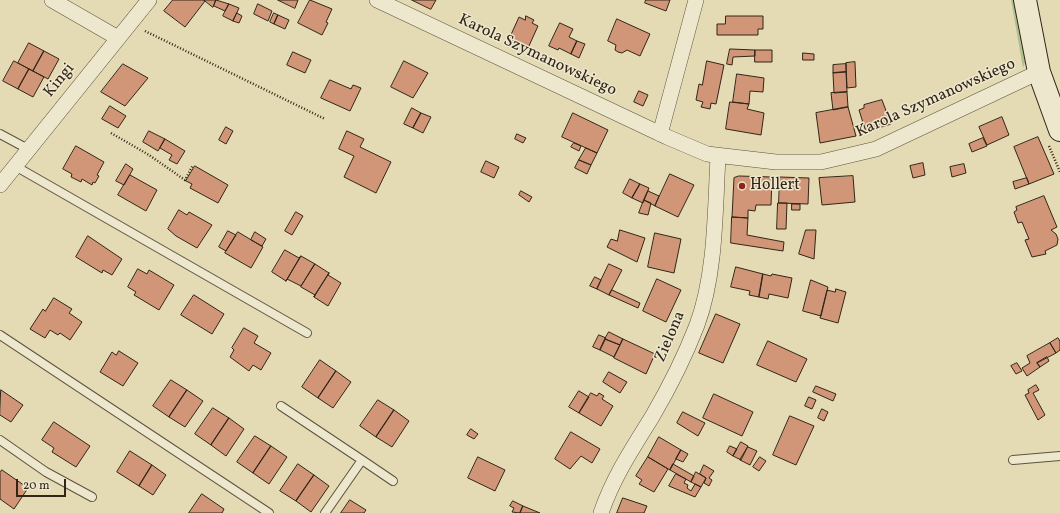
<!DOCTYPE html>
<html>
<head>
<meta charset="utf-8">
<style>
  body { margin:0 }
  #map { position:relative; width:1060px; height:513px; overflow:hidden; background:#e4dab4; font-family:Vollkorn,serif }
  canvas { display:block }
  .scale { position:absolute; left:16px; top:479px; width:50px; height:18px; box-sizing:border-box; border:2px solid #322517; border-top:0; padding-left:5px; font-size:12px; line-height:14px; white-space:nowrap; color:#322517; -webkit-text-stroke:3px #ede7ce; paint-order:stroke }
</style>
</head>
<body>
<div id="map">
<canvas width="1060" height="513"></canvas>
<div class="scale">20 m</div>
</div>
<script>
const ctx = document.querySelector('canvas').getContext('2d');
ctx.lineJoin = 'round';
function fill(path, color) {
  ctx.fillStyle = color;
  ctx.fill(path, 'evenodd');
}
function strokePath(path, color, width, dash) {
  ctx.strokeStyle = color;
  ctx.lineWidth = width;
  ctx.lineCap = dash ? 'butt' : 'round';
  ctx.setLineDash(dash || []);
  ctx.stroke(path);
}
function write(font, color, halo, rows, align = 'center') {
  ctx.font = font + ' Vollkorn,serif';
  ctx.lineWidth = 3;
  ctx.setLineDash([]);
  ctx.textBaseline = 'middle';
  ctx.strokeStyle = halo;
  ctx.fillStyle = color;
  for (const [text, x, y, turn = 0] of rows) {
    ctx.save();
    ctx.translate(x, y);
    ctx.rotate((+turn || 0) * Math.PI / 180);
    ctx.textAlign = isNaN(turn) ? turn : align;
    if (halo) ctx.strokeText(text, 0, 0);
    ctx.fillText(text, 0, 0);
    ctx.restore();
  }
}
fill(new Path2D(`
  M1011,0H1015L1026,60L1023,68Z`), '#afc191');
const building = new Path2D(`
  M173,0H204L205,1L185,27L164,11Z
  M204,0H216L213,7Z
  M216,0L229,4L225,11L214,6Z
  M278,0H298L295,8Z
  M310,0L332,9L326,22L328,23L322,35L298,23Z
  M412,0H436L431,9Z
  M646,0H670L666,11L645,3Z
  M229,4L239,8L233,21L223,16Z
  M258,4L272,11L268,21L254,14Z
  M237,13L242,16L239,23L233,21Z
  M274,13L278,15L274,24L270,22Z
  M278,15L289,20L285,29L274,24Z
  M526,16L534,20L532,23L538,26L528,48L509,39L519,17L525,20Z
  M726,16H763V29H758V35H717V24H725Z
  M617,19L650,34L640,56L627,50L622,53L618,52L615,50L616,45L608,41Z
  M560,23L573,29L569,37L577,41L571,54L559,48L558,50L549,46Z
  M577,41L585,44L579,58L571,54Z
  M29,43L44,51L33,71L18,63Z
  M730,49L755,50V56L733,57L732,65L727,64Z
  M755,50H772V62H755Z
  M44,51L59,59L48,79L33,71Z
  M293,52L311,60L305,73L287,65Z
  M803,53L814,54V60H803Z
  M14,61L29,69L18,89L3,81Z
  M404,61L428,73L413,98L391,87Z
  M707,61L724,65L716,104L711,103L710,109L701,107L703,102L696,100L699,84L702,85Z
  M855,62L856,87L847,88L846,63Z
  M123,64L148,78L125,106L101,92Z
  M846,64V72L833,73V65Z
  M29,69L44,77L33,97L18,89Z
  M846,72L847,92L834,93L833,73Z
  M737,74L764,78L763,92L750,91L749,104L733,102Z
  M330,80L351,89L353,85L361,88L350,111L321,98Z
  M639,91L648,95L643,106L634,102Z
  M847,92L848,107L833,110L831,93Z
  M882,100L891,124L866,132L859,110L864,108V105Z
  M730,102L749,104L747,109L764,113L761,135L726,129Z
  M110,106L126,116L118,128L102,119Z
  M848,107L856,136L820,143L816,113Z
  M412,108L421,113L413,128L404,124Z
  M421,113L431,117L423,133L413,128Z
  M573,113L608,130L597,153L562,137Z
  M1002,117L1009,135L987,145L979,127Z
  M226,127L233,131L226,144L219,140Z
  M149,131L165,139L158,151L143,142Z
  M347,131L364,139L360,147L391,162L376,193L344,177L354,156L339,149Z
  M517,134L526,138L523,143L515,139Z
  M1038,137L1054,174L1029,184L1014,147Z
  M983,138L987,146L972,152L969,144Z
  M165,139L185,151L177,164L169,160L172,155L160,148Z
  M574,143L581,146L579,151L571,147Z
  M76,146L104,162L97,175L99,176L95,183L93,182L92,185L82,179L81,182L71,177L72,174L63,169Z
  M586,148L597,153L591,165L579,160Z
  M579,160L591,165L587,174L575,168Z
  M486,161L499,167L494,178L481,172Z
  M923,163L925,175L913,178L910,166Z
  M126,164L133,169L124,185L116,181Z
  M964,164L966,173L952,177L950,167Z
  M195,166L228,185L218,203L190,188L192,184L186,181Z
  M670,174L694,185L678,217L655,206Z
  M130,175L157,190L146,211L118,195Z
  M739,176L772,177L771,205H756L755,211L748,210V218L732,217L734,178Z
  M853,176L855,202L822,205L819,178Z
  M780,177L809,178L808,204L779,203Z
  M1027,178L1029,184L1015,189L1013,182Z
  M630,179L640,184L632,198L623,193Z
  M640,184L649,188L643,203L632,198Z
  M521,191L532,197L529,202L519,195Z
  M648,191L659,196L655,206L644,200Z
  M1044,196L1057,227L1051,230L1056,234L1058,239L1057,245L1045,251L1046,254L1032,257L1025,240L1029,239L1022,222L1018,223L1014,212L1017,210L1016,207Z
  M644,200L651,203L648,215L639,213Z
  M778,203H787L786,229H777Z
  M792,204H800V210H792Z
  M179,210L187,215L189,212L212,225L197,248L176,236L168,229Z
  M296,212L303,216L292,235L285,231Z
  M732,217L748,218L747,235L784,242L783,251L731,243Z
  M620,230L645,238L637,262L607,247L611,239L617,241Z
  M806,230H816L814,259L799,254Z
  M228,231L236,235L226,251L219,247Z
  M238,232L263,247L251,268L225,253Z
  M255,232L266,239L262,246L251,240Z
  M655,233L681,239L674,273L648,267Z
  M88,236L122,259L112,275L103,270L102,273L76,257Z
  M285,250L299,258L301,256L286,281L272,272Z
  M301,256L315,264L301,286L287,279L286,281Z
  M315,264L329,273L314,297L315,295L301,287Z
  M609,264L622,270L609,295L597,289Z
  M736,267L763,274L759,297L749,295L750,291L731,287Z
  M138,269L147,274L149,270L174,285L159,310L134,295L136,292L128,287Z
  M329,273L328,275L341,283L328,306L314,297Z
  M763,274L771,276L772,274L792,278L788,298L769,294L768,299L759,297Z
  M595,277L601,280L597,289L590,286Z
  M657,279L681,290L666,322L643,311Z
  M811,280L828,287L821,316L803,311Z
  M836,289L846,292L838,323L820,318L827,290L835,292Z
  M612,290L640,303L638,308L609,295Z
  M194,295L224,314L212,334L181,315Z
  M54,298L72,309L69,313L82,322L70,340L60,333L58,335L50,330L45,338L30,329L43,309L45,311Z
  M716,314L740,324L723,363L699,353Z
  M244,328L258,336L254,343L271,353L261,370L253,365L249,371L230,357L234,350L232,348Z
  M609,332L623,339L620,345L605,339Z
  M599,335L606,338L600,350L593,347Z
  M1058,338L1060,341V350L1056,353L1050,343Z
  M605,339L620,345L614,357L600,350Z
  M623,339L655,354L646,374L614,358Z
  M768,341L807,359L796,382L757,365Z
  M1050,343L1056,353L1037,363L1040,367L1027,376L1022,368L1030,363L1027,356Z
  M119,351L138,363L123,386L100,372L112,352L116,355Z
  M1047,357L1049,361L1040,367L1037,363Z
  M320,360L336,371L318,398L302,387Z
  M1017,363L1022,371L1016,374L1011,366Z
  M336,371L351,382L333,408L318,398Z
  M609,372L627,382L620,393L603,382Z
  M171,380L187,390L169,417L153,406Z
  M1036,385L1039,390L1033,393L1045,415L1038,420L1025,395L1029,393L1028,390Z
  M816,386L836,394L833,401L813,392Z
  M1,390L23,405L11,422L0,415Z
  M187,390L203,401L185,427L169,417Z
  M579,391L589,397L579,413L569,407Z
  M591,393L597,396L599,393L604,396L602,399L613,406L601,426L579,413Z
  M714,394L753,412L742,436L703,418Z
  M809,397L816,400L812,409L805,406Z
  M378,400L394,410L376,437L360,426Z
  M213,408L229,418L211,445L195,434Z
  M822,409L828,412L824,421L818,418Z
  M394,410L409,421L392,447L376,437Z
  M683,412L705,423L698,436L677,423Z
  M790,416L814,426L796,465L773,455Z
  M229,418L244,429L226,456L211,445Z
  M54,422L90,446L76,467L52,452L54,448L42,440Z
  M471,429L478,434L474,439L467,435Z
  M571,432L600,449L592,463L581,456L570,469L555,459Z
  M255,436L271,446L253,473L237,462Z
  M659,437L681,450L670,470L648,457Z
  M741,442L748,446L741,460L733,456Z
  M271,446L287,457L269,484L253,473Z
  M730,446L737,449L733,456L727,452Z
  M748,447L757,451L750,465L740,460Z
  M681,450L688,454L683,462L676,459Z
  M130,451L152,465L139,486L117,472Z
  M478,457L505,470L495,491L468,478Z
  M648,457L668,469L654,492L639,484L642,480L636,476Z
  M760,457L766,461L759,471L753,467Z
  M298,464L314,475L296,501L280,491Z
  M673,464L694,476L691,482L670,470Z
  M152,465L166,475L153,495L139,486Z
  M704,465L714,471L709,478L712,480L709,486L704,483L706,478L700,474Z
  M2,470L28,488L14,509L0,499V473Z
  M696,472L706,478L701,487L691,482Z
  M676,474L686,479L684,483L688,485L687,488L691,491L695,484L701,487L695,497L669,486Z
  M314,475L329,486L311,512L296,501Z
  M202,494L224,509L222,513H189Z
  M623,498L647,506L644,513H617Z
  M350,500L366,510L364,513H341Z
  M513,501L523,506L520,513L512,512L514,508L510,506Z
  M523,506L540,513H520Z`);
fill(building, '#d09677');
strokePath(building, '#322517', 1);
const lane = new Path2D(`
  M0,134L28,149
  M15,166L307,333
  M0,335L269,513
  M281,406L362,460L325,513
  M0,440L46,472L92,497
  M362,460L393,481
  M1013,460L1060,456`);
const street = new Path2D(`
  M52,0L118,38
  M377,0L667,137L707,154L776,162H821L876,149L1039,72
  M660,134L696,0
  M0,185L149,0
  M601,513C613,478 632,449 652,417C669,388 685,356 697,325C716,274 715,210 718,157`);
const secondary = new Path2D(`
  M1025,0L1039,72L1060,130`);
strokePath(lane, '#5e523e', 10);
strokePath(street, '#5e523e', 16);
strokePath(secondary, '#322517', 24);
strokePath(new Path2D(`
  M145,31L325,119
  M111,133L149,155L185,180L193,165
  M1049,146L1060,172`), '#322517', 2.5, [1, 2]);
strokePath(lane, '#ede7ce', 8);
strokePath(street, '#ede7ce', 15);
strokePath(secondary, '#ede7ce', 22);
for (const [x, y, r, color] of [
  [742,186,4,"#8f2418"]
]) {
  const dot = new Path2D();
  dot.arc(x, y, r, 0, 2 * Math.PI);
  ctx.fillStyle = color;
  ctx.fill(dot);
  strokePath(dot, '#ede7ce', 1.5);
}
write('16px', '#322517', '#ede7ce', [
  ["Karola Szymanowskiego",537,56,25],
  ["Kingi",60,81,-51],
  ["Karola Szymanowskiego",936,99,-24],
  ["Zielona",671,337,-67]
]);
write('16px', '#322517', '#ede7ce', [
  ["Hollert",750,186]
], 'left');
</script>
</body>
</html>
